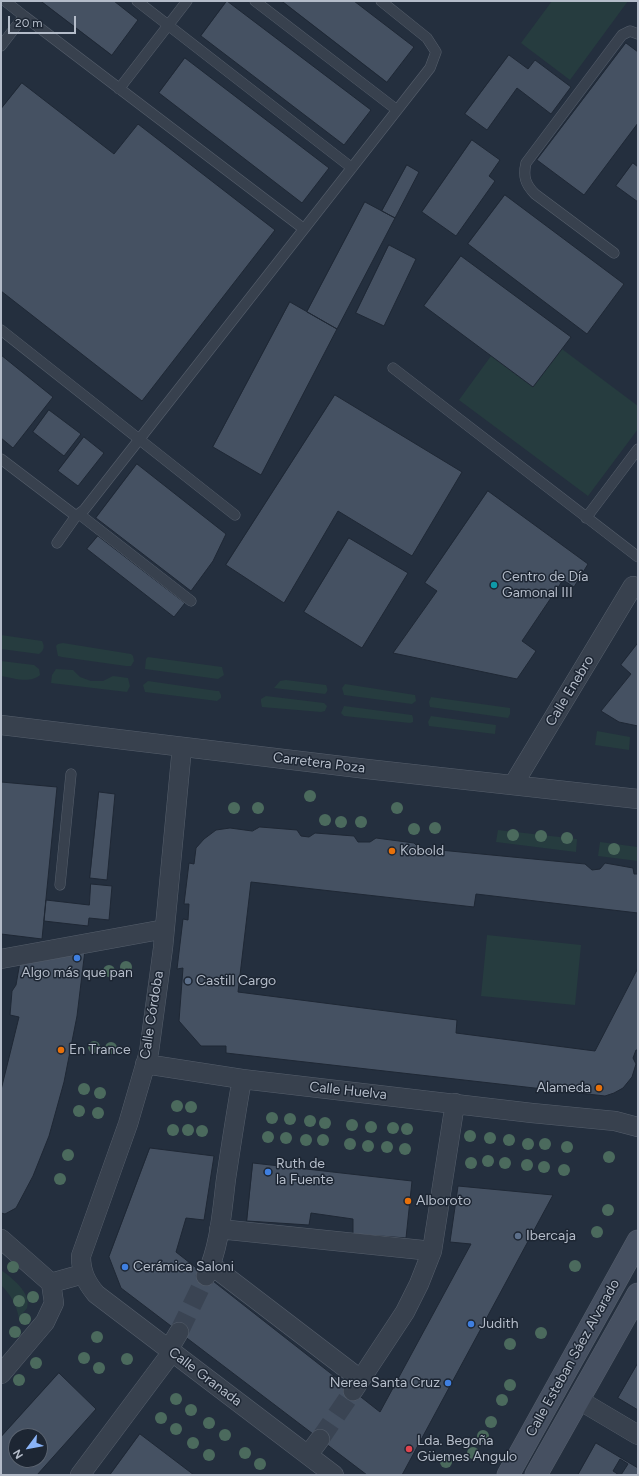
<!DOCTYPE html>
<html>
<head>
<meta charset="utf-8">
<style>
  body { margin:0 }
  #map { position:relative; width:639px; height:1476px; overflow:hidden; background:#242f3e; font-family:Figtree,sans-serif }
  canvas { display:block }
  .frame { position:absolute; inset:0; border:2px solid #b4bcc9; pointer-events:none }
  .north { position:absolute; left:8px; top:1428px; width:40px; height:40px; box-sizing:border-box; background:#1d2633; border:1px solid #59626f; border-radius:50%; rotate:238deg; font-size:11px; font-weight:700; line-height:16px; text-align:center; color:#b4bcc9 }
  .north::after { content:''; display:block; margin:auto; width:14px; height:18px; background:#8ab4f8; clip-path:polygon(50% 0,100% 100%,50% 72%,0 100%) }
  .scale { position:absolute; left:8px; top:16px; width:68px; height:18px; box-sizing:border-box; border:2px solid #b4bcc9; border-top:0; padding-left:5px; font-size:12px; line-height:14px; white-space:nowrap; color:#b4bcc9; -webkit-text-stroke:3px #1d2633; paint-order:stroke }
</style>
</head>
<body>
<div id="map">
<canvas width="639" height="1476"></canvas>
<div class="frame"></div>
<div class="north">N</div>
<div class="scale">20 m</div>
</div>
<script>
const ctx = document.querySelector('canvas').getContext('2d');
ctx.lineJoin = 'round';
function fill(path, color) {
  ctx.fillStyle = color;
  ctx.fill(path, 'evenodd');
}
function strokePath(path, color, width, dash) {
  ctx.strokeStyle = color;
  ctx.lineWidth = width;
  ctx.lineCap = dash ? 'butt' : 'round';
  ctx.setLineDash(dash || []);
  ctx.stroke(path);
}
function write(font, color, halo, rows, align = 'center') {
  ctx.font = font + ' Figtree,sans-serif';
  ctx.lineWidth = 3;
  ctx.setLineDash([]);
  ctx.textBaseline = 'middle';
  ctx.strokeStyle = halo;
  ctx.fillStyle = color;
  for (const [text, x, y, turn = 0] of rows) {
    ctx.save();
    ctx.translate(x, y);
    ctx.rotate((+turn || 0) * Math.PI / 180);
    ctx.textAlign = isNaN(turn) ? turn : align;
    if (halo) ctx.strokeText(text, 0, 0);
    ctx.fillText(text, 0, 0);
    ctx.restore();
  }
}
fill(new Path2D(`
  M552,1H628L570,80L521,43Z
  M562,349L638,406V429L588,496L459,400L491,356L533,387Z
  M1,635L42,641C45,647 44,650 39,654L1,649Z
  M63,643L131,654L133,656L134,661L131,666H126L62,657L58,656L56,646L58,644Z
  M148,657L222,667L224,675L218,679L145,669L146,659Z
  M1,661L34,665L39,669L40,675C30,684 13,678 1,676Z
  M56,669L73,670L80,677L91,681H103L113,676L128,678L130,686L127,692L51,683L52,675Z
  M286,680L326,685C328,689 328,691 325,694L274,688L280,681Z
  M148,681L217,691H219L221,695V698L217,701L145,692L143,685Z
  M345,684L415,695L416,701L412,704L344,695L342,688Z
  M266,696L324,703L327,706L325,711L321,712L262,707L261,702V699Z
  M431,697L510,708V714L508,718L430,707L429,702Z
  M344,706L412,715L413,718V722L410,723L344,716L341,713Z
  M431,716L496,725L495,734L429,726L428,722Z
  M597,731L630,737L629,750L595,745Z
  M498,830L577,839L576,852L496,842Z
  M600,842L638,847V861L598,856Z
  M487,935L581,945L575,1005L481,996Z
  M1,1270C11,1277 32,1293 27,1308C25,1311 21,1315 19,1318C16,1304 11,1295 1,1285Z`), '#263c3f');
const building = new Path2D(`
  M41,1H114L138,20L112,55Z
  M227,1L371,110L344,145L201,36Z
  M282,1H354L414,47L387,82Z
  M626,43L638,52V123L584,195L537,160Z
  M509,55L528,69L535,60L571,87L551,114L517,88L487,130L465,114Z
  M185,58L329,168L302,203L159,93Z
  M22,83L114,154L138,124L275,230L142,401L1,291V109Z
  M472,140L500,160L489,176L495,181L456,236L422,212Z
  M633,163L638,167V202L616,186Z
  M407,165L419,172L395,218L382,211Z
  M505,195L624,284L587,334L468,244Z
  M365,202L395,218L337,329L307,312Z
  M389,245L416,259L384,326L356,313Z
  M461,256L571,337L533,387L424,306Z
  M290,302L337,329L261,475L213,447Z
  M1,355L53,397L13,448L1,438Z
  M335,395L462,472L412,556L338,511L284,603L226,565Z
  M49,410L81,434L64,456L33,432Z
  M84,437L104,453L78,486L58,471Z
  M137,464L226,534L213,561L191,591L96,518Z
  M488,491L588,564L574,587L563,580L522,641L536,651L517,679L393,653L437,591L425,583Z
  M98,536L185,603L174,617L87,549Z
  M349,538L408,573L362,648L304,612Z
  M638,643V726L619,722L601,711L631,674L621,665Z
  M1,782L57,787L42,939L1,934Z
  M99,792L115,794L107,880L90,878Z
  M260,827L297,830L301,836L309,837L315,833L354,836L358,842H370L376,838L414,843L419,848L585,864L592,870L600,869L605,863L633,868L634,874H638V913L476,894L474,907L251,882L238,992L457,1020L456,1033L595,1051L638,968V1050H636L633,1058L636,1064L632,1077L623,1088L614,1093L605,1096L226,1053V1046H201L179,1021L183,968L177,969L183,919L188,920L189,904H184L189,863L194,864L196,848L204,839L216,830L230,828L252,831Z
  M91,884L112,886L109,920L89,918L88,926L44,921L46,900L89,905Z
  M85,950L77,1016L64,1082L49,1136L33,1176L16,1208L5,1214L1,1213V1090L19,1017L10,1015L12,991L16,985L20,962Z
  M150,1148L214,1156L204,1220L186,1218L176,1252L380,1412L471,1244L450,1242L458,1186L553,1195L402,1475H367L121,1288L109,1257Z
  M253,1163L412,1181L406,1238L353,1234V1219L311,1213L309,1225L247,1221Z
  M638,1363V1410L618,1398Z
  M59,1373L96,1409L37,1475H1V1437ZM16,1436H40V1460H16Z
  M140,1434L194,1475H110Z
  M596,1443L638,1468V1475H621L628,1464L620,1459L613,1471L619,1475H578Z`);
fill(building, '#455162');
strokePath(building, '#1f2835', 1);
strokePath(new Path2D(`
  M179,1332L206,1276
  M320,1439L353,1391`), '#3a4453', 19, [19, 10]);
const lane = new Path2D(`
  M137,1L352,168
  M255,1L397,110
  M24,16L304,229
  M1,46L24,16L5,1
  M119,89L187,1
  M614,253L535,194C525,184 523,176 526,163L622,35L630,31L638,34
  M1,330L235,515
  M393,368L638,557
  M1,459L76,516L84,510L430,68L436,52L427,38L381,1
  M79,514L191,601
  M586,518L638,449
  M57,543L76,516
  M60,885L71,774`);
const street = new Path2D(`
  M1,725L367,769L638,799
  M182,747L163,948L149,1052L128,1124L81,1256C81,1272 86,1282 96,1294L334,1475
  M513,785L633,586
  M1,959L165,929
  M145,1064L242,1079L532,1113L615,1121L638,1127
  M219,1229L432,1251
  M1,1239L51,1283L83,1274
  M211,1265L360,1379
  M206,1276C220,1246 222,1211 226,1179C231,1146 236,1112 242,1079
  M169,1349L179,1332
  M1,1374L45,1322L54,1303L51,1283
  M353,1391L405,1312L419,1284L432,1251L455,1103
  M579,1400L638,1435
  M308,1455L320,1439
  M80,1475L172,1352`);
const secondary = new Path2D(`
  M508,1475L638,1241
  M536,1475L638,1294`);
strokePath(lane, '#565f6c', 11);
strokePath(street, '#565f6c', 20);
strokePath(secondary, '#565f6c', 23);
strokePath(lane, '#38414e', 10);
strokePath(street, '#38414e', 19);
strokePath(secondary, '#465061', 22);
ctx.fillStyle = '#4b6a5d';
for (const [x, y] of [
  [310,796],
  [234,808],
  [258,808],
  [397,808],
  [325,820],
  [341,822],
  [361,822],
  [435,828],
  [414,829],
  [513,835],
  [541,836],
  [567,838],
  [614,849],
  [126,967],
  [109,971],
  [94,1047],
  [111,1048],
  [84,1089],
  [100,1093],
  [177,1106],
  [191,1107],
  [79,1111],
  [98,1113],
  [272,1118],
  [290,1119],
  [310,1121],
  [325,1123],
  [352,1125],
  [371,1127],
  [393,1128],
  [407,1129],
  [173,1130],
  [188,1130],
  [202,1131],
  [470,1136],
  [268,1137],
  [286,1138],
  [490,1138],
  [306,1140],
  [323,1140],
  [509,1140],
  [350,1144],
  [528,1144],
  [545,1144],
  [368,1146],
  [387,1147],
  [567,1147],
  [405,1149],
  [68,1155],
  [609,1157],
  [488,1161],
  [471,1163],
  [505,1163],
  [527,1165],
  [544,1167],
  [564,1170],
  [60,1179],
  [608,1210],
  [597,1232],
  [575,1266],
  [13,1267],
  [33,1297],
  [19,1301],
  [25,1319],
  [15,1332],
  [541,1333],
  [97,1337],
  [510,1344],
  [84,1358],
  [127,1359],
  [36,1363],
  [99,1368],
  [19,1380],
  [510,1385],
  [176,1399],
  [502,1400],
  [191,1410],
  [161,1418],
  [491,1422],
  [209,1423],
  [176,1429],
  [225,1435],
  [483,1436],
  [193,1443],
  [245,1453],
  [473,1453],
  [209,1455],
  [446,1462],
  [260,1464]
]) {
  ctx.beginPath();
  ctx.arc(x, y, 6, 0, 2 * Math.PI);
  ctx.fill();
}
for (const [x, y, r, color] of [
  [494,585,4,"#0f9aa8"],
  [392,851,4,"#e8710a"],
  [77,958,4,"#3f7fe0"],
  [188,981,4,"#5c6f8a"],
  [61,1050,4,"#e8710a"],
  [599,1088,4,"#e8710a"],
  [268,1172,4,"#3f7fe0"],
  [408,1201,4,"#e8710a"],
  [518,1236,4,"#5c6f8a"],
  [125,1267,4,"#3f7fe0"],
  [471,1324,4,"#3f7fe0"],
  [448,1383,4,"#3f7fe0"],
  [409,1449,4,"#e0444e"]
]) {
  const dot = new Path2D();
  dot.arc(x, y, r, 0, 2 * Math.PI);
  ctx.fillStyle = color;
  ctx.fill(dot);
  strokePath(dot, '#1d2633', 1.5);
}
write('14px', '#b4bcc9', '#1d2633', [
  ["Centro de Día",502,577],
  ["Gamonal III",502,593],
  ["Kobold",400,851],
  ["Algo más que pan",77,973,"center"],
  ["Castill Cargo",196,981],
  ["En Trance",69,1050],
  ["Alameda",591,1088,"right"],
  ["Ruth de",276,1164],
  ["la Fuente",276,1180],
  ["Alboroto",416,1201],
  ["Ibercaja",526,1236],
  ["Cerámica Saloni",133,1267],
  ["Judith",479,1324],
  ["Nerea Santa Cruz",440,1383,"right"],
  ["Lda. Begoña",417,1441],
  ["Güemes Angulo",417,1457]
], 'left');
write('14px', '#b4bcc9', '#1d2633', [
  ["Calle Enebro",570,691,-59],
  ["Carretera Poza",319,763,7],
  ["Calle Córdoba",152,1015,-81],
  ["Calle Huelva",348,1091,6],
  ["Calle Esteban Sáez Alvarado",573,1358,-61],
  ["Calle Granada",205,1377,37]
]);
</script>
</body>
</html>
